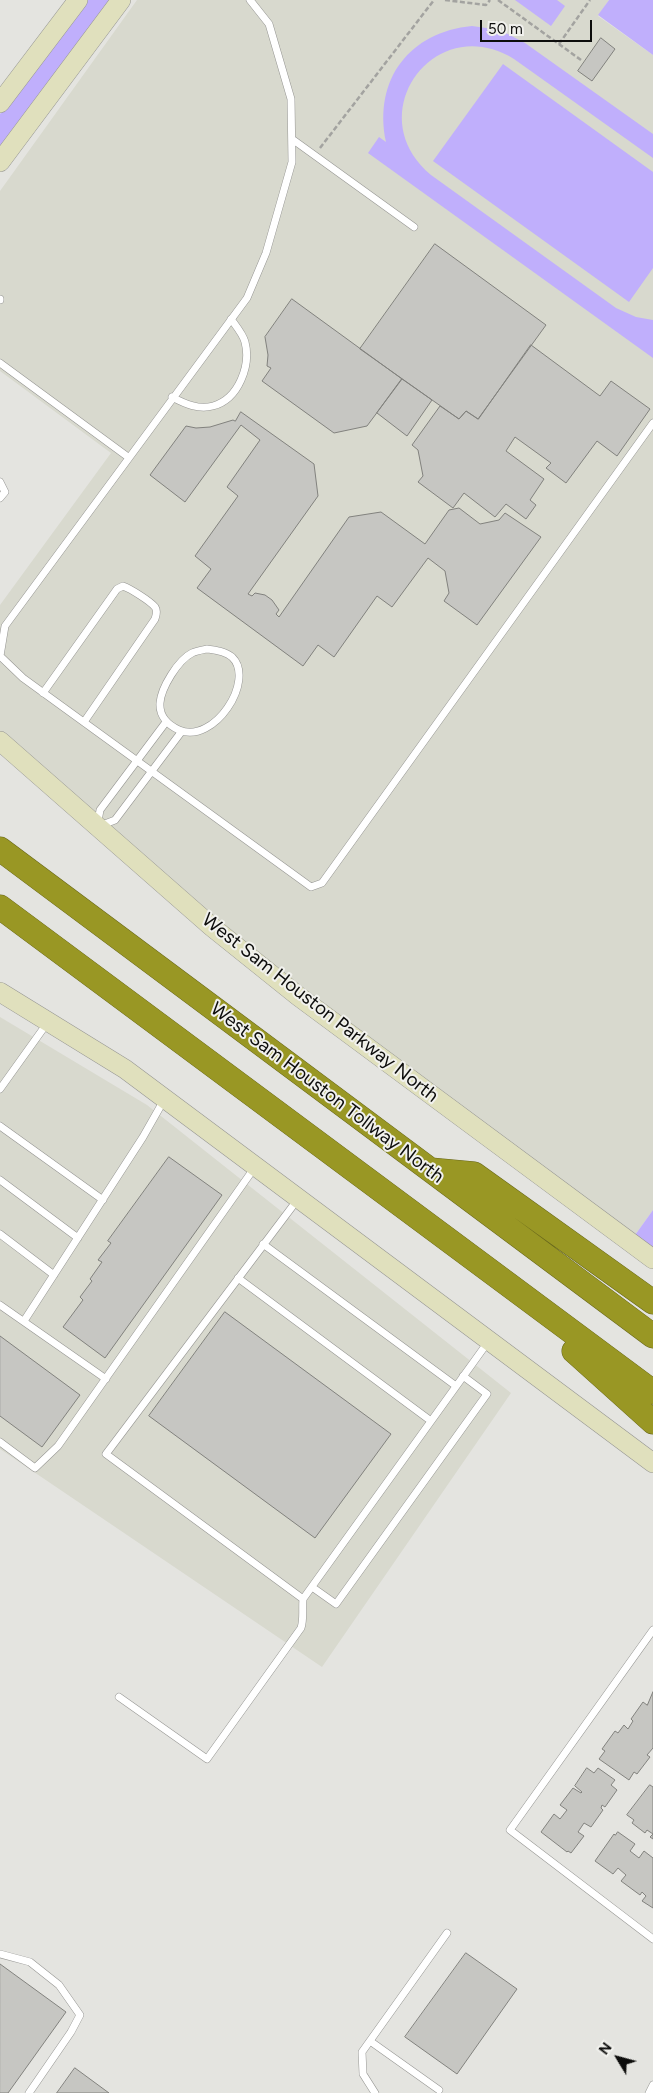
<!DOCTYPE html>
<html>
<head>
<meta charset="utf-8">
<style>
  body { margin:0 }
  #map { position:relative; width:653px; height:2093px; overflow:hidden; background:#e4e4e0; font-family:Figtree,sans-serif }
  canvas { display:block }
  .north { position:absolute; left:593px; top:2033px; width:50px; height:50px; -webkit-text-stroke:4px #f1f1ed; paint-order:stroke; rotate:307deg; font-size:14px; font-weight:700; line-height:20px; text-align:center; color:#0d0d0c }
  .north::after { content:''; display:block; margin:auto; width:18px; height:22px; background:#0d0d0c; clip-path:polygon(50% 0,100% 100%,50% 72%,0 100%) }
  .scale { position:absolute; left:480px; top:20px; width:112px; height:22px; box-sizing:border-box; border:2px solid #0d0d0c; border-top:0; padding-left:6px; font-size:15px; line-height:18px; white-space:nowrap; color:#0d0d0c; -webkit-text-stroke:4px #f1f1ed; paint-order:stroke }
</style>
</head>
<body>
<div id="map">
<canvas width="653" height="2093"></canvas>
<div class="north">N</div>
<div class="scale">50 m</div>
</div>
<script>
const ctx = document.querySelector('canvas').getContext('2d');
ctx.lineJoin = 'round';
function fill(path, color) {
  ctx.fillStyle = color;
  ctx.fill(path, 'evenodd');
}
function strokePath(path, color, width, dash) {
  ctx.strokeStyle = color;
  ctx.lineWidth = width;
  ctx.lineCap = dash ? 'butt' : 'round';
  ctx.setLineDash(dash || []);
  ctx.stroke(path);
}
function write(font, color, halo, rows, align = 'center') {
  ctx.font = font + ' Figtree,sans-serif';
  ctx.lineWidth = 4;
  ctx.setLineDash([]);
  ctx.textBaseline = 'middle';
  ctx.strokeStyle = halo;
  ctx.fillStyle = color;
  for (const [text, x, y, turn = 0] of rows) {
    ctx.save();
    ctx.translate(x, y);
    ctx.rotate((+turn || 0) * Math.PI / 180);
    ctx.textAlign = isNaN(turn) ? turn : align;
    if (halo) ctx.strokeText(text, 0, 0);
    ctx.fillText(text, 0, 0);
    ctx.restore();
  }
}
fill(new Path2D(`
  M137,0H609L598,16L653,55V1210L630,1242L298,996L0,741V605L111,453L0,371V191Z
  M0,1017L147,1105L511,1393L322,1667L0,1449Z`), '#d8d9ce');
fill(new Path2D(`
  M85,0H112L0,149V114Z
  M515,0H557L565,6L551,26Z
  M609,0H653V55L598,15Z
  M472,26L500,30L525,43L653,134V158L514,59C434,10 359,115 431,175L616,308L636,317L653,320V358L368,153L379,137L386,142C373,79 410,32 472,26Z
  M503,64L653,172V268L629,302L433,161Z
  M653,1210V1259L630,1242Z`), '#c0affc');
const building = new Path2D(`
  M601,38L615,49L592,81L578,71Z
  M435,244L546,325L478,419L466,411L459,419L360,349Z
  M292,299L402,379L367,426L334,433L262,381L271,368L267,366L268,355L265,337Z
  M531,345L600,396L611,381L650,409L617,456L597,441L566,483L546,468L551,463L515,437L506,451L544,479L530,500L536,505L526,519L506,504L495,517L464,493L453,508L418,482L423,476L418,450L412,445L440,406L459,419L466,411L478,419Z
  M402,379L432,400L407,436L377,413Z
  M241,412L314,464L318,496L248,594L252,596L255,593L265,595L272,600L279,610L276,614L279,617L349,517L381,512L425,544L449,510L459,508L480,524L499,520L505,513L541,537L477,625L444,601L449,593L445,571L428,558L392,607L377,596L334,657L318,645L303,666L197,588L211,569L195,556L238,496L227,487L260,440L241,425L185,502L150,475L186,426L196,428L210,427L233,420L235,421Z
  M169,1157L222,1195L105,1358L63,1327L83,1300L80,1297L92,1281L90,1279L102,1262L98,1260L111,1243L108,1241Z
  M225,1312L391,1434L315,1538L149,1416Z
  M0,1336L80,1395L42,1447L0,1416Z
  M653,1692V1748L647,1755L650,1757L637,1774L634,1772L629,1780L599,1759L605,1751L602,1749L615,1731L618,1733L624,1725L628,1729L633,1721L631,1719L643,1702L647,1705Z
  M587,1768L594,1773L598,1768L615,1780L611,1785L617,1790L605,1807L602,1805L601,1808L603,1810L591,1827L584,1823L578,1832L584,1836L571,1853L568,1851L567,1852L541,1832L554,1814L560,1819L567,1810L560,1805L573,1788L581,1793L582,1792L575,1786Z
  M650,1785L653,1787V1839L650,1837L653,1834L647,1830L645,1833L632,1823L634,1820L627,1815Z
  M618,1832L635,1844L630,1851L639,1858L644,1851L653,1858V1908L642,1901L646,1896L642,1892L640,1895L621,1881L626,1875L618,1868L613,1874L595,1861L614,1834L615,1835Z
  M466,1953L517,1989L457,2074L405,2037Z
  M0,1964L66,2012L8,2093H0Z
  M75,2068L109,2093H57Z`);
fill(building, '#c6c6c2');
strokePath(building, '#82827e', 1);
const service = new Path2D(`
  M250,0L269,24L291,99L292,162L266,253L247,298L5,626L0,656L23,678L311,887L322,883L653,423
  M292,139L414,227
  M0,300V299
  M0,363L128,457
  M172,397C185,404 199,410 213,406C239,399 251,365 245,342C243,334 236,326 231,319
  M0,482L5,492L0,498
  M207,649C215,650 225,651 232,657C256,680 214,745 179,730C168,725 159,716 160,703C161,688 178,660 192,653C196,651 202,650 207,649Z
  M43,693L117,589L123,586C131,589 150,601 155,607C158,611 156,615 155,619L84,722
  M166,722L100,810L97,827L115,820L182,731
  M0,1089L48,1022
  M0,1126L103,1200
  M0,1180L78,1238
  M298,1199L106,1454L303,1599L488,1342
  M0,1234L54,1275
  M263,1244L456,1386
  M238,1278L431,1421
  M0,1305L106,1379
  M24,1321L143,1137L164,1100
  M0,1442L35,1468L58,1446L255,1167
  M312,1587L336,1604L487,1394L463,1376
  M653,1630L510,1830L653,1939
  M119,1697L207,1759L301,1628C304,1619 302,1609 303,1599
  M0,1954L30,1962L59,1985L80,2015L71,2032L29,2093
  M370,2041L439,2090
  M375,2093L363,2074L362,2052L447,1933
  M649,2093L653,2085`);
const secondary = new Path2D(`
  M0,103L78,0
  M0,162L121,0
  M0,741L212,927L298,996L653,1259
  M0,992L125,1069L653,1463`);
const motorway = new Path2D(`
  M0,849L653,1336
  M0,907L653,1392
  M431,1170L474,1174L653,1302
  M574,1351L653,1422`);
strokePath(service, '#969693', 8);
strokePath(secondary, '#969693', 20);
strokePath(motorway, '#68671c', 25);
strokePath(new Path2D(`
  M445,0L486,5L490,0
  M498,0L581,60
  M559,44L590,0
  M320,148L434,0`), '#a3a3a0', 2.5, [5, 2.5]);
strokePath(service, '#fff', 7);
strokePath(secondary, '#e0e0bd', 19);
strokePath(motorway, '#999724', 24);
write('19px', '#0d0d0c', '#f1f1ed', [
  ["West Sam Houston Parkway North",320,1008,38],
  ["West Sam Houston Tollway North",327,1093,37]
]);
</script>
</body>
</html>
